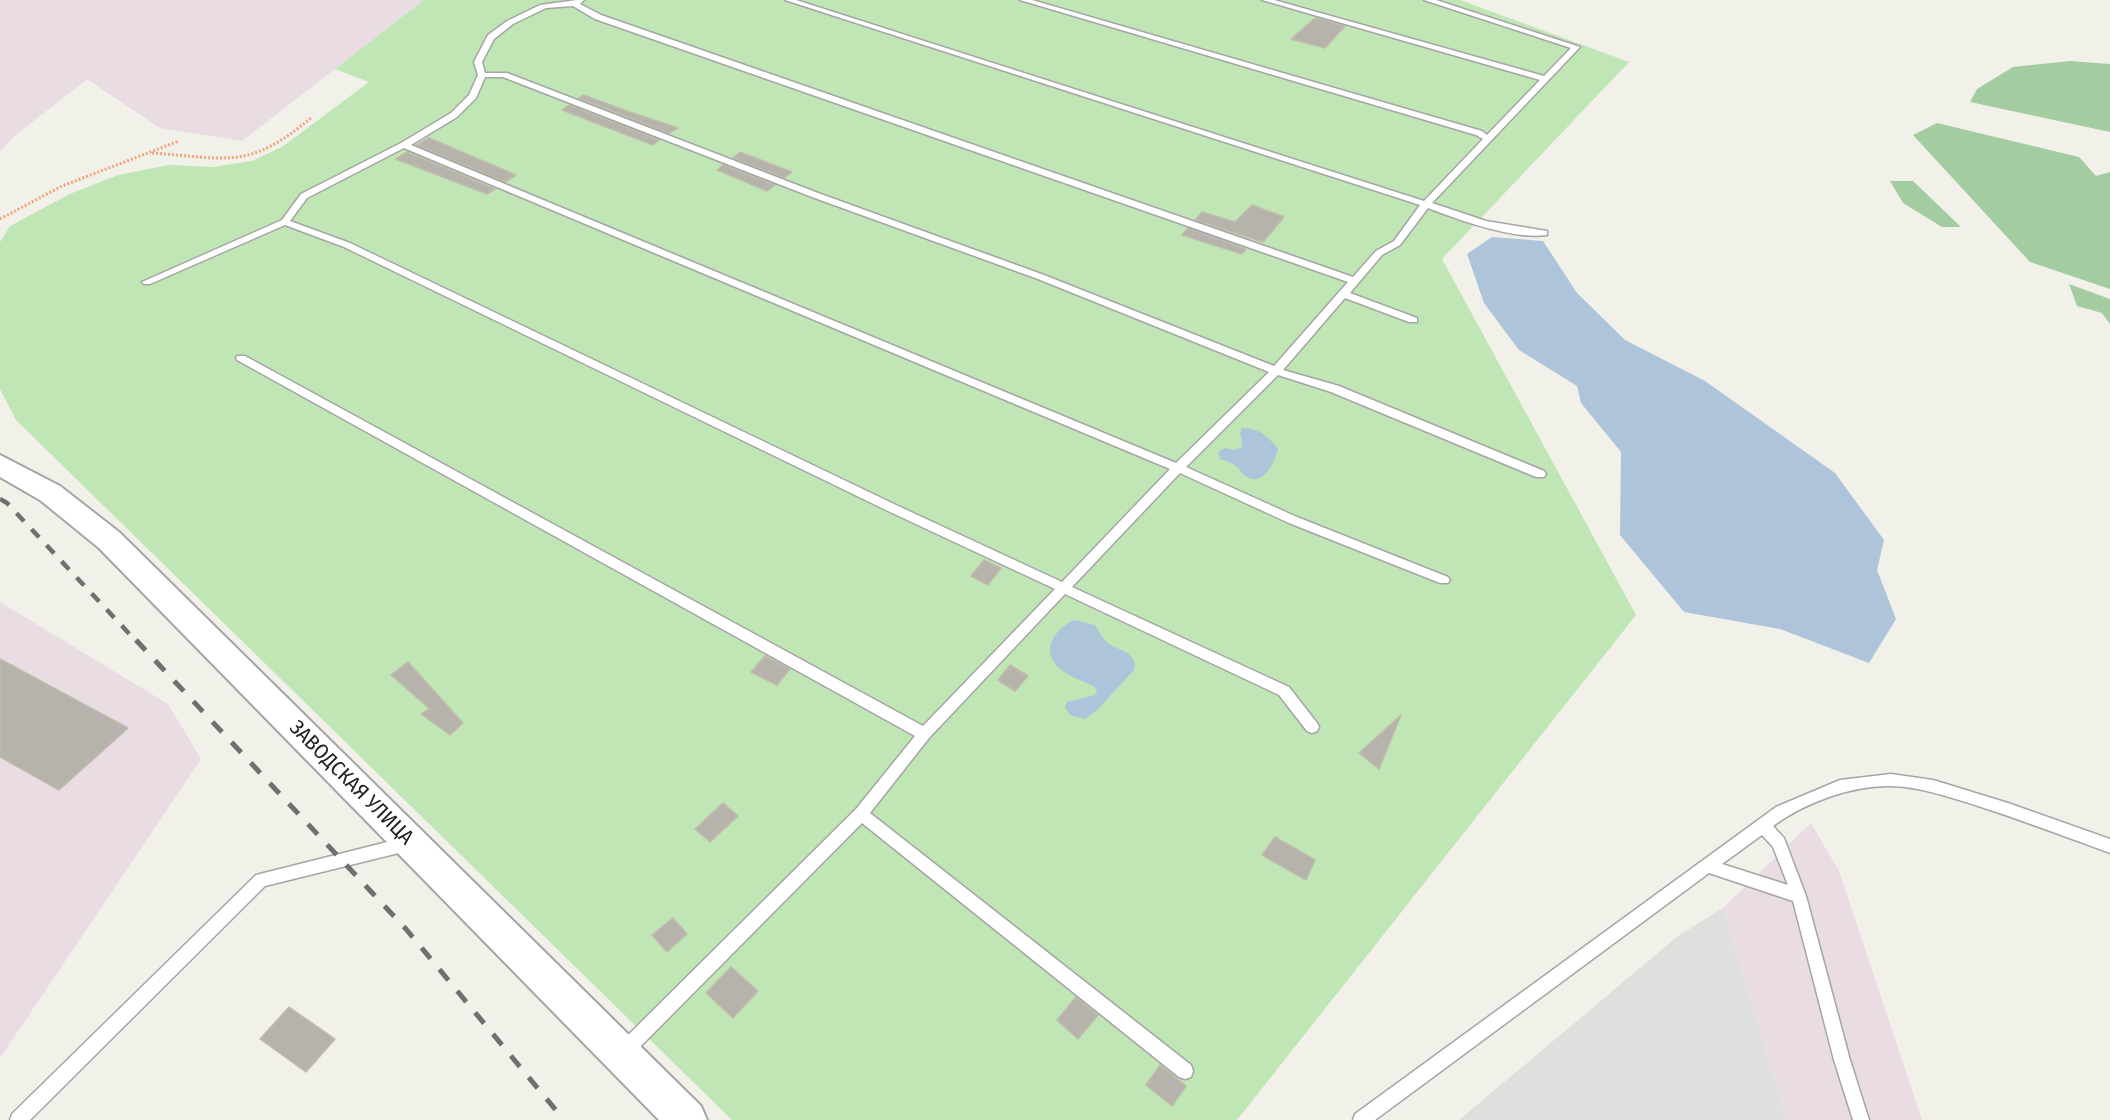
<!DOCTYPE html>
<html>
<head>
<meta charset="utf-8">
<style>
  body { margin:0 }
  canvas { display:block; background:#f1f0e9 }
</style>
</head>
<body>
<canvas width="2110" height="1120"></canvas>
<script>
const ctx = document.querySelector('canvas').getContext('2d');
ctx.lineJoin = 'round';
function fill(path, color) {
  ctx.fillStyle = color;
  ctx.fill(path, 'evenodd');
}
function strokePath(path, color, width, dash) {
  ctx.strokeStyle = color;
  ctx.lineWidth = width;
  ctx.lineCap = dash ? 'butt' : 'round';
  ctx.setLineDash(dash || []);
  ctx.stroke(path);
}
function write(font, color, halo, rows, align = 'center') {
  ctx.font = font + ' "Fira Sans Condensed",sans-serif';
  ctx.lineWidth = 4.5;
  ctx.setLineDash([]);
  ctx.textBaseline = 'middle';
  ctx.strokeStyle = halo;
  ctx.fillStyle = color;
  for (const [text, x, y, turn = 0] of rows) {
    ctx.save();
    ctx.translate(x, y);
    ctx.rotate((+turn || 0) * Math.PI / 180);
    ctx.textAlign = isNaN(turn) ? turn : align;
    if (halo) ctx.strokeText(text, 0, 0);
    ctx.fillText(text, 0, 0);
    ctx.restore();
  }
}
fill(new Path2D(`
  M1723,908L1787,1120H1459L1678,936Z`), '#dfdfde');
fill(new Path2D(`
  M0,0H424L242,141L160,128L87,79L12,138L0,152Z
  M0,602L168,704L201,759L0,1058Z
  M1811,823L1839,871L1922,1120H1787L1723,908Z`), '#e9dce3');
fill(new Path2D(`
  M424,0H1460L1629,62L1442,259L1636,615L1237,1120H732L16,420L0,389V242L10,226L70,194L118,175L169,165L212,167L252,161L282,147L369,82L335,69Z`), '#bfe6b4');
fill(new Path2D(`
  M2070,61L2110,64V132L1970,102L1977,89L2013,67Z
  M1937,123L2079,157L2096,176L2110,172V289L2030,262L1913,135Z
  M1890,181H1913L1961,227H1942L1903,203Z
  M2069,284L2110,299V324L2102,313L2077,306Z`), '#a3cca1');
fill(new Path2D(`
  M1492,237L1543,241L1577,293L1625,340L1705,381L1835,473L1884,540L1877,570L1896,619L1869,663L1780,629L1684,612L1620,535L1621,452L1581,403L1577,386L1519,350L1484,303L1467,254Z
  M1242,428C1259,428 1268,436 1278,449C1275,461 1264,487 1247,477C1243,475 1240,470 1237,467C1232,463 1226,461 1220,459L1218,452L1225,448L1234,450L1242,447V440L1240,434Z
  M1074,620L1095,625C1099,631 1104,642 1111,645C1122,651 1128,651 1135,662L1134,670L1098,709L1085,719L1070,715L1065,707L1067,702L1095,695L1097,691L1095,687C1084,681 1070,677 1060,669C1040,651 1053,631 1074,620Z`), '#adc4da');
const building = new Path2D(`
  M1315,18L1345,26L1325,48L1291,39Z
  M584,95L624,110L678,128L669,133L579,98Z
  M569,105L659,140L653,145L562,110Z
  M429,138L516,175L505,182L417,145Z
  M407,152L495,189L487,194L396,159Z
  M740,152L792,172L784,178L733,158Z
  M723,165L775,185L767,191L717,170Z
  M1252,205L1284,217L1263,242L1195,220L1202,212L1235,222Z
  M1188,228L1246,249L1242,254L1182,235Z
  M984,560L1001,568L988,585L971,576Z
  M765,656L790,669L777,685L751,672Z
  M0,659L128,728L59,790L0,757Z
  M408,662L463,723L450,735L421,714L430,709L391,675Z
  M1010,665L1028,676L1015,691L998,680Z
  M1401,715L1379,769L1359,753Z
  M723,803L738,816L710,842L695,829Z
  M1275,837L1315,860L1306,880L1262,855Z
  M673,918L687,934L667,952L652,935Z
  M731,967L758,991L733,1018L706,993Z
  M1076,997L1098,1015L1078,1039L1057,1020Z
  M289,1007L335,1039L306,1072L260,1039Z
  M1160,1065L1186,1086L1172,1106L1146,1085Z`);
fill(building, '#b6b3ac');
strokePath(building, '#c1bbac', 1.5);
const service = new Path2D(`
  M577,0H584L580,4L601,15L1353,277L1376,251L1394,241L1420,205L785,0H796L1424,201L1483,139L1476,135L1020,0H1032L1482,131L1487,135L1540,80L1262,0H1274L1544,76L1571,48L1424,0H1436L1580,47L1432,203L1486,221L1547,231V235C1514,240 1459,220 1428,208L1400,245L1382,255L1350,293L1417,318V322H1409L1345,298L1283,370L1339,386L1544,471L1546,474L1544,477H1536L1331,392L1278,375L1186,467L1297,517L1448,577L1450,580L1448,583H1440L1289,523L1180,473L1072,587L1289,687L1317,723L1319,727L1317,731L1312,733L1307,731L1279,695L1065,594L929,738L870,813L1191,1065L1193,1071L1191,1077L1185,1079L1179,1077L862,823L630,1057L624,1059L618,1057L616,1051L618,1045L856,809L915,736L237,360L236,358L237,356H245L923,726L1055,589L888,511L344,247L285,225L150,284H144L142,282L282,220L301,194L401,143L451,113L469,95L478,75L474,62L488,35L507,21L540,5ZM573,6L595,19L1348,282L1274,366L1044,275L818,193L507,73H485L482,62L494,39L513,24L546,8ZM485,77H503L812,197L1038,279L1269,372L1176,463L411,145L457,117L476,98ZM404,148L1170,469L1062,582L896,505L350,243L290,221L307,198Z
  M1891,774L1933,780L2008,803L2110,839V853C2064,836 2019,819 1972,804C1946,796 1919,787 1892,786C1852,785 1804,803 1773,826L1784,838L1806,896L1850,1060L1869,1120H1853L1834,1060L1793,901L1709,873L1375,1120H1353L1355,1114L1776,807L1840,780ZM1762,835L1773,847L1788,885L1722,864Z
  M407,837L412,839L414,844L412,849L407,851L265,886L30,1120H10L12,1114L256,875Z`);
const tertiary = new Path2D(`
  M0,455L60,486L119,532L701,1106L707,1120H659L99,548L40,500L0,477Z`);
strokePath(service, '#a5a5a5', 3);
strokePath(tertiary, '#a5a5a5', 4);
strokePath(new Path2D(`
  M152,153C228,158 248,171 312,117
  M0,219L62,186L179,141`), '#efa67c', 3, [2, 2]);
fill(service, '#fff');
fill(tertiary, '#fff');
strokePath(new Path2D(`
  M0,499L7,503L137,642`), '#6f6f6f', 4.5, [11, 11]);
strokePath(new Path2D(`
  M136,640L406,929L564,1120`), '#6f6f6f', 5, [14, 14]);
write('21px', '#212121', '#fff', [
  ["ЗАВОДСКАЯ УЛИЦА",351,783,45]
]);
</script>
</body>
</html>
